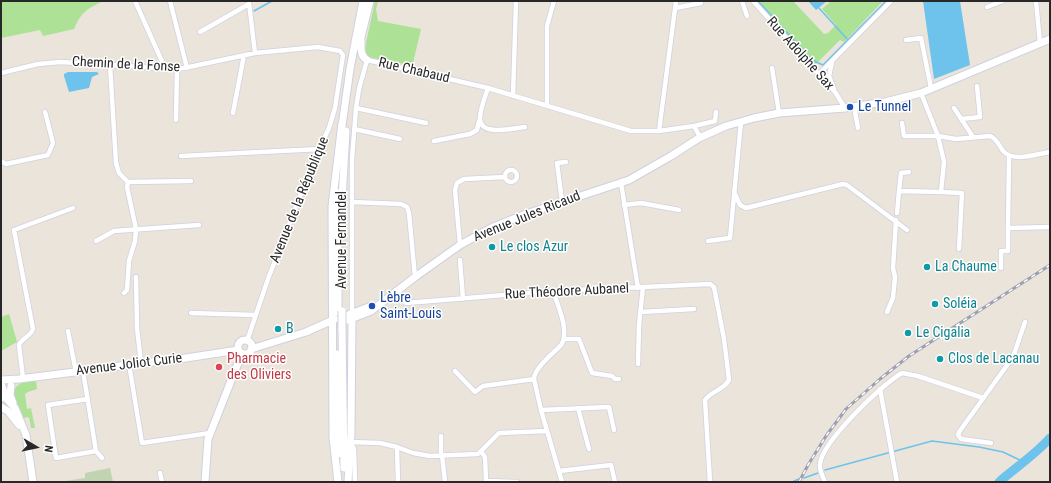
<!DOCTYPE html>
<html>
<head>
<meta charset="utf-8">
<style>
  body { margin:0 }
  #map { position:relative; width:1051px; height:483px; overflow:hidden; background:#eae4da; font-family:"Roboto Condensed",sans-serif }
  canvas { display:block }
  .frame { position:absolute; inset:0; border:2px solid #282828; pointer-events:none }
  .north { position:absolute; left:16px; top:427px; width:40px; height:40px; -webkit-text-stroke:3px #fff; paint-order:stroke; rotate:99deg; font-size:11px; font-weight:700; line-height:16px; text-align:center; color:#282828 }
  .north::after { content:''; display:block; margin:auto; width:14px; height:18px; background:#282828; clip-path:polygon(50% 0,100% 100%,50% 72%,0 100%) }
</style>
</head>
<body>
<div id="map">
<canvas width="1051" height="483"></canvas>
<div class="frame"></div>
<div class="north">N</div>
</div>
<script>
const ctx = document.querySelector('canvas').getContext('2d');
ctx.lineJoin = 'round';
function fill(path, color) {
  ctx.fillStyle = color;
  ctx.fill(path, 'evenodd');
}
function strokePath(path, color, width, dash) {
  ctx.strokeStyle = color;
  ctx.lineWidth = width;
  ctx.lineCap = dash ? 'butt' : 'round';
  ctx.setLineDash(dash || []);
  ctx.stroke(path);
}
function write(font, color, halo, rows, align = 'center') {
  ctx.font = font + ' "Roboto Condensed",sans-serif';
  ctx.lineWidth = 3;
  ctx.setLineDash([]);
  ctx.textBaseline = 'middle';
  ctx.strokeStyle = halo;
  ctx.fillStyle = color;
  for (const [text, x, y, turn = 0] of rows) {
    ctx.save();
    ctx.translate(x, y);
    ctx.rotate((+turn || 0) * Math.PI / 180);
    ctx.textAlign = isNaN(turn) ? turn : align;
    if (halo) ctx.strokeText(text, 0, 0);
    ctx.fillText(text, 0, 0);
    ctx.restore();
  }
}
fill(new Path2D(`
  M1,1H103C86,10 82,11 74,29L43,36L40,30L1,38Z
  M375,1H378L376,9L378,21L421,29L413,63L409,65L368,57L365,52L366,43Z
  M759,1H793L824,34L828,33L836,25L822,9L831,1H883L844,42L840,40L813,67Z
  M9,314L17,342L1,351V317Z
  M36,380L37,389L28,392L25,394L27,409L31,408L35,428H31L29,417L23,418C19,409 7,390 20,384C24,381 31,381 36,380Z`), '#ace196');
fill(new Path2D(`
  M110,468L113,482H59L85,478V473Z`), '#c0d4b1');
fill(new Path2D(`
  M808,1H827L816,10Z
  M923,1H960L970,65L934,79Z
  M68,72H97L99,74L92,77L89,88L69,92L64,76V74Z`), '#6dc3ec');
strokePath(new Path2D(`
  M758,1L812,60L823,65L886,1
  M818,7L848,40
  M254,11L272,1
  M825,470L932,441L979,447L1003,452L1024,462
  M804,478L818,473
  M792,482L799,479`), '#6dc3ec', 1.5);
strokePath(new Path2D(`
  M999,482C1016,467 1035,455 1050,438`), '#6dc3ec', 9);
const street = new Path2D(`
  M135,1L165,68
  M170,1L187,68
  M742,1L747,16
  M753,1L835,92L845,108
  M1036,1L1040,43
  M249,3L255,53
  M987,7L1003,1
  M675,8L701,3V1
  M200,32L249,4
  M906,40L921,38L931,88
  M832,62L829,76L834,89
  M110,65L116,163L119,173L128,182
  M772,68L779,113
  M1,73L38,64L60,62L177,69L189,67L255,53L318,47L340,51L343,55L335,108L329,128L312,165L268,279L247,341
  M819,74L891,1
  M488,88C485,97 480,109 480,118C479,137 514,128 525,127
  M513,96L516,1
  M547,106V26L554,1
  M854,106L858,128
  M356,108L426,123
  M954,108L973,137
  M233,113L244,55
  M961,119L980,117L977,86
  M176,120L177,69
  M902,123L904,136H938L956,139L990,136C998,139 999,147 1004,152C1014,162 1038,154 1050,152
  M694,126L715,121L716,112
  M354,129L400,139
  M659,131L676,1
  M434,141L470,134L477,130L479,121
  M181,156L320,149
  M1009,157L1008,228L1050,227
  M1,161L6,164L48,155L53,143L45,112
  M505 176a6 6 0 1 1 12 0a6 6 0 1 1-12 0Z
  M909,172L901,173L899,191L941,192L944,162L938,136L921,93
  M128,182L191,181
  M621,183L638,288
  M734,192L740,205L746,208L843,184L847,185L907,230
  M941,192L962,193L959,249
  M562,201L557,163L566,162
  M352,202L401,204L407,207L409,213L415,277
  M624,205L641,203L679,210
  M897,213L899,191
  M96,241L114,231L199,225
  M708,241L730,238L741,122
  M460,245L455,190L457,183L464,179L505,177
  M460,260L463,299
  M1001,268V251H1008V228
  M136,277L137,328L141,363
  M396,290L401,298L406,303L553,291L710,284L714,287L724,339L729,380C724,390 711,391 705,400L710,482
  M553,291C558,306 569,329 562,344C554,353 534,368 534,379L541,410L562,482
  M124,293L127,290L129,261L135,241L136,229L127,187L128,182
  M641,312L694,309
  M887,312L893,298L895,277L893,268L896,220
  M191,313L255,315
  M352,316V159L356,108L359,89L367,60L488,88L631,131H659L694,126L700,137
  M68,331L76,372
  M564,339H579L592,373L612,376L615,379H619
  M129,364L142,443L210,433
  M638,364L639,325L643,287
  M83,371L96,451
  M455,371L475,392L483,386L534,379
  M23,378L19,345C22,338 31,336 33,329L14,230L73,208
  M880,389L897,482
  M88,399L48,405L56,458L96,451
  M578,408L589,449
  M541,410L609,407L614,430
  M350,442L380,443L397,447L413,453L430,456L478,454L481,451L485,457L486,481L517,482
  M351,443L354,449L355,482
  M991,443L961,439L958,435L959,432L1013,357L1025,322
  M397,447L398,482
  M96,451L102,458
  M481,451L499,433L547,431
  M441,455V436
  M442,455L445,482
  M559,471L611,465L615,482
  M160,473L162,482
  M825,482C823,477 819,470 820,464C822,442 882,384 902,373L918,376L983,398`);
const secondary = new Path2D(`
  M361,40C361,48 360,56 367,60
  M359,45L370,1
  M342,126L350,69L363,1
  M338,193V312
  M342,200L346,131
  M348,315L369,307
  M348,320L371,311L415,277L460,245L493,227L526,214L629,180L671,156L699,138L726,126L754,118L779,113L845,108L885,102L921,93L1050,39
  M342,328L344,468
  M238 347a7 7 0 1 1 14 0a7 7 0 1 1-14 0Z
  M251,349L306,332L335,319
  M338,354V454
  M1,380L19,379L83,371L135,364L173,360L238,350
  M1,383L4,392L2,398
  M11,386L10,395L13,403
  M3,395L15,408L26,435L33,482
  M1,407L8,411L19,425
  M205,482L208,439L242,353
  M338,482L333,437L332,206L342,123
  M348,482L351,433L352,319`);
strokePath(street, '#cfd1e1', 6);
strokePath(secondary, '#cfd1e1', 9);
strokePath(street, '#fff', 4.5);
strokePath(secondary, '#fff', 7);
const rail = new Path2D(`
  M799,482L808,465L826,436L846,409L880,379L909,356L1050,265`);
strokePath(rail, '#9d9fb2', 3);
strokePath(rail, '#fff', 1.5, [4.5]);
const secondaryBridge = new Path2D(`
  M342,311V328`);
strokePath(secondaryBridge, '#cfd1e1', 9, []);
strokePath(secondaryBridge, '#fff', 7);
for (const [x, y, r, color] of [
  [850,107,4,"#1a4fb4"],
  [492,247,4,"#0f9aa8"],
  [927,267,4,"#0f9aa8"],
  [935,304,4,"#0f9aa8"],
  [372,306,4,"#1a4fb4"],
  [278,329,4,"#0f9aa8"],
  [908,333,4,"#0f9aa8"],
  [940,359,4,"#0f9aa8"],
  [219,367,4,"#e0444e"]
]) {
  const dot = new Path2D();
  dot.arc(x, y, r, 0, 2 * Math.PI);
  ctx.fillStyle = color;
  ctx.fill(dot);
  strokePath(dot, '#fff', 1.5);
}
write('14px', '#282828', '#fff', [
  ["Rue Adolphe Sax",800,54,48],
  ["Chemin de la Fonse",126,65,3],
  ["Rue Chabaud",414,71,13],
  ["Avenue de la République",300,200,-68],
  ["Avenue Jules Ricaud",527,217,-22],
  ["Avenue Fernandel",342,240,-90],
  ["Rue Théodore Aubanel",567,292,-3],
  ["Avenue Joliot Curie",129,365,-7]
]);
write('14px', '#164399', '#fff', [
  ["Le Tunnel",858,107],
  ["Lèbre",380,298],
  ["Saint-Louis",380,314]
], 'left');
write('14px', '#0d838f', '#fff', [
  ["Le clos Azur",500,247],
  ["La Chaume",935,267],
  ["Soléia",943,304],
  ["B",286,329],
  ["Le Cigalia",916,333],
  ["Clos de Lacanau",948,359]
], 'left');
write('14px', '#be3a42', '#fff', [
  ["Pharmacie",227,359],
  ["des Oliviers",227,375]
], 'left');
</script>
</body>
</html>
